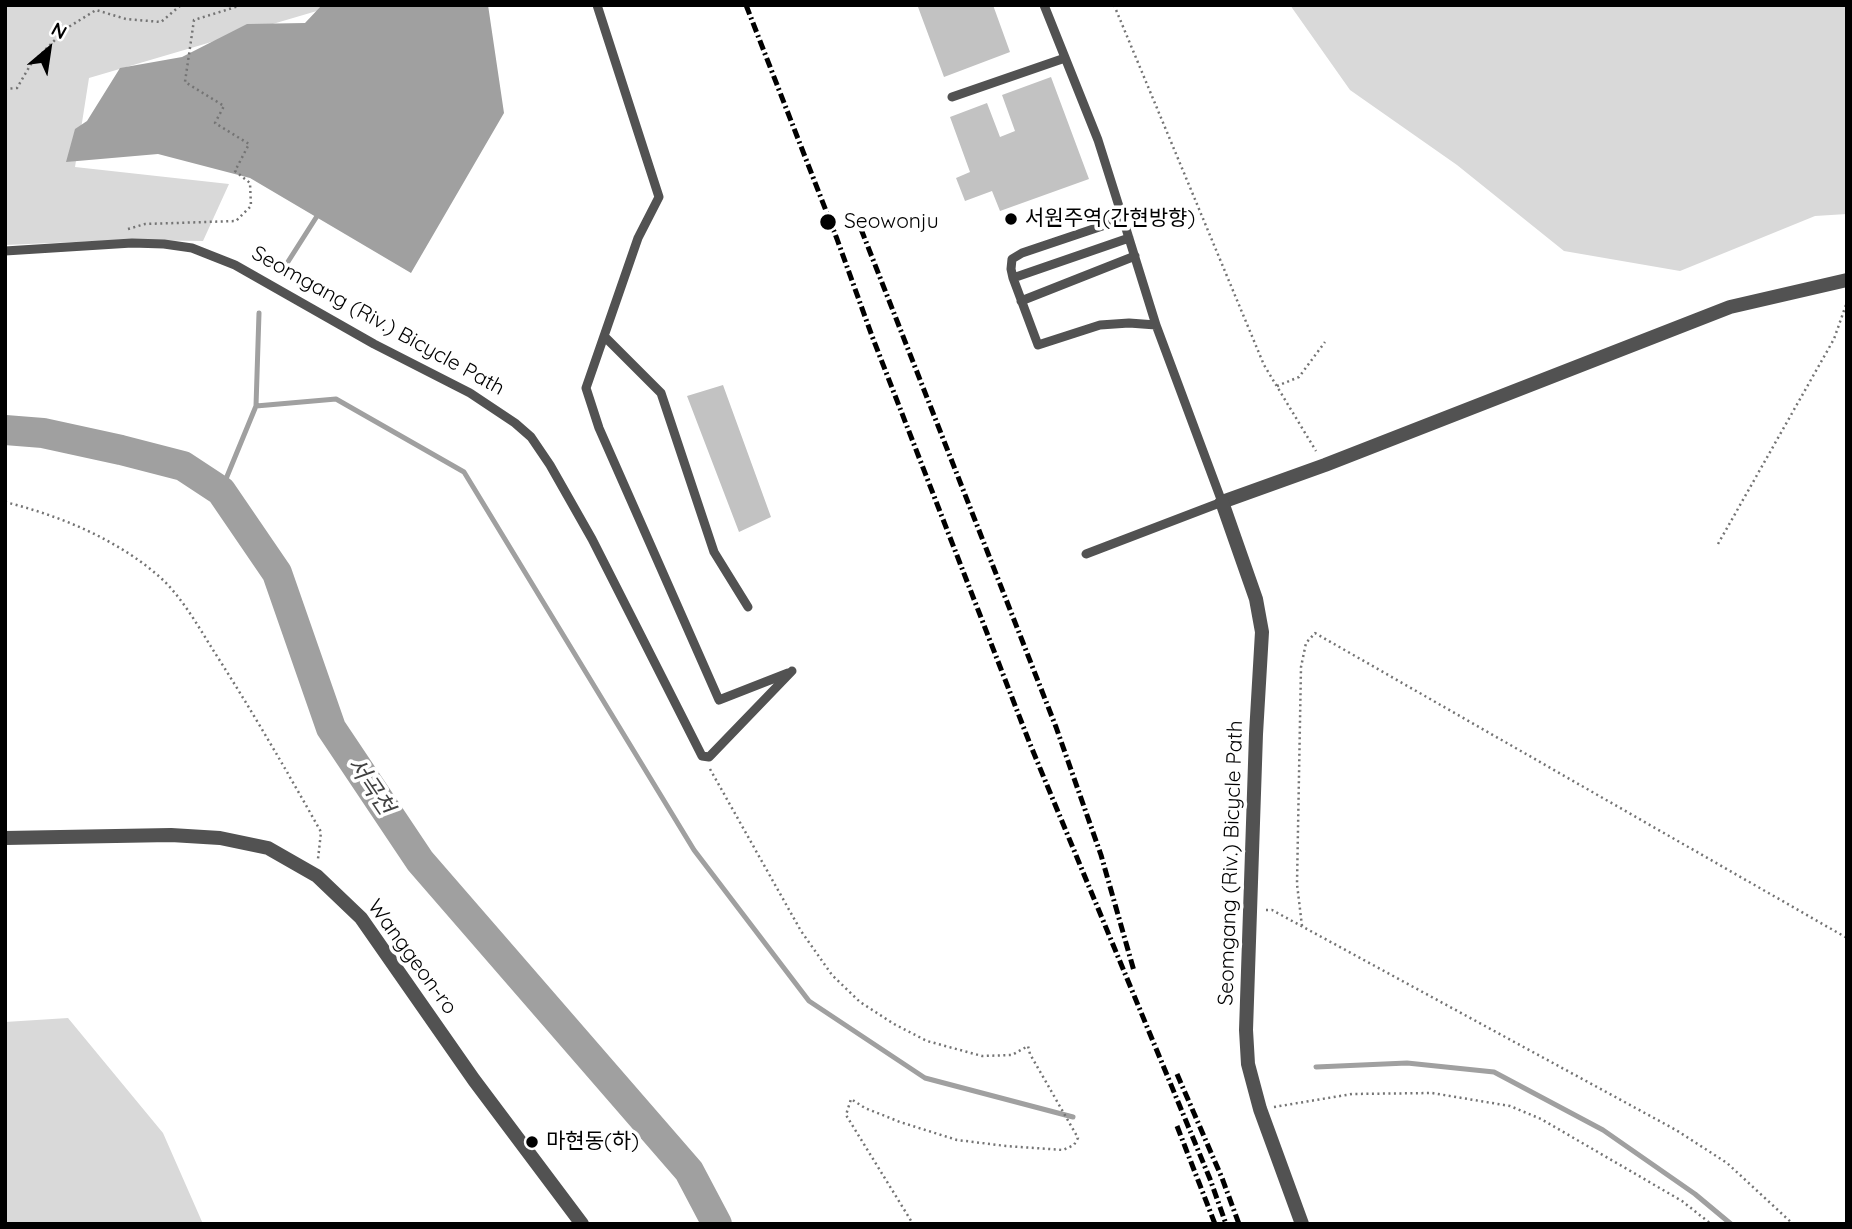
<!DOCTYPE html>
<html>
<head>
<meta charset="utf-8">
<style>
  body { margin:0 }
  #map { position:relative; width:1852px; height:1229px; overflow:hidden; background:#fff; font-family:Quicksand,sans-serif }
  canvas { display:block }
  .frame { position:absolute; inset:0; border:7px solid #000; pointer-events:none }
  .north { position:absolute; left:14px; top:14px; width:70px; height:70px; -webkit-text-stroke:5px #fff; paint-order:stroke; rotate:29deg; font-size:19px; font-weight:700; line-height:28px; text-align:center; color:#000 }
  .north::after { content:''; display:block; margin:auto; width:24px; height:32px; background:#000; clip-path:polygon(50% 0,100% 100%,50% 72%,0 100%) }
</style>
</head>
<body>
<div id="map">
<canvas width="1852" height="1229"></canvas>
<div class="frame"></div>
<div class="north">N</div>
</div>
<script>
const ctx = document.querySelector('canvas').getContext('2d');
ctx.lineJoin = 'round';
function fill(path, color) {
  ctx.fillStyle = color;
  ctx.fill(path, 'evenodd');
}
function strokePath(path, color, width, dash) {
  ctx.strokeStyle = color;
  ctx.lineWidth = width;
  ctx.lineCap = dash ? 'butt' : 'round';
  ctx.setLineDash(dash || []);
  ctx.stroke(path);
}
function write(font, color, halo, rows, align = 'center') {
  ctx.font = font + ' Quicksand,"Noto Sans KR",sans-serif';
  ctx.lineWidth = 7;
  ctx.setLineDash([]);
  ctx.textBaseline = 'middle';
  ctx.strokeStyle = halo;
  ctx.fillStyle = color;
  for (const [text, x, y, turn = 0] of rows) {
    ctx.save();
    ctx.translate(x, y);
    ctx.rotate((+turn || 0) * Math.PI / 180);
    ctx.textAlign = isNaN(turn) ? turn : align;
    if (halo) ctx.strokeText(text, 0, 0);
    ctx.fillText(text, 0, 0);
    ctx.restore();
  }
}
fill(new Path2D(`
  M5,5H328L327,8L89,78L75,167L229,184L203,241L122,240L5,245Z
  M1290,5H1847V214L1815,216L1680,271L1564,251L1457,165L1350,90Z
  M68,1018L163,1133L203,1224H5V1022Z`), '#d9d9d9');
fill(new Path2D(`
  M322,5H488L504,113L411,273L250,178L158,154L66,162L75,129L87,121L120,68L182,57L247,24L305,23Z`), '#a0a0a0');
strokePath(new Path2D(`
  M284,268L319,213
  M256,406L259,313
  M221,491L256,406L336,399L464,472L694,850L809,1001L925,1078L1073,1117
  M1316,1067L1407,1063L1494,1072L1603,1130L1695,1194L1731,1224`), '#a0a0a0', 5);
strokePath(new Path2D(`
  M5,430L43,433L121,450L183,466L221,491L277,573L331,728L420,861L689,1171L717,1224`), '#a0a0a0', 30);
fill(new Path2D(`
  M922,5H993L1010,52L944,77L918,7Z
  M1051,77L1089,179L1000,211L992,191L965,201L956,178L970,172L950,117L987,103L1000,137L1015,131L1002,95Z
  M723,385L771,517L739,532L687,396Z`), '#c2c2c2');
strokePath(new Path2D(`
  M1114,5L1264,365L1316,451
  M5,89L17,88L31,64L67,28L96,10L126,19L161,22L181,5
  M128,229L145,224L236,221L251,206L250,183L235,171L249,144L215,123L224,106L185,82L194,20L242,5
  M1277,386L1299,377L1325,342
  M5,502C61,516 119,540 162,579C184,600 199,628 215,653C252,711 287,771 321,832L318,859
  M1718,544L1834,339L1847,302
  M710,769L801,931L832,975L860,1002L894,1024L927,1041L982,1056L1012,1055L1028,1046L1030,1054L1078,1138L1074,1145L1063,1150L1006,1146L957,1140L900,1122L865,1108L851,1099L846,1115L913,1224
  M1266,910H1272L1676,1130L1727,1163L1793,1224
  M1302,926L1297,884L1301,667L1306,643L1315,633L1847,938
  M1274,1107L1352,1094L1432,1093L1510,1106L1541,1119L1682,1201L1711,1224`), '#747474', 2.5, [2, 3.5]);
strokePath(new Path2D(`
  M597,5L659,197L638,238L586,388L599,428L719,700L788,673
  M1044,5L1098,140L1123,219
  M952,97L1065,58
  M1123,219L1156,325L1129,323L1100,325L1038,345L1013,278L1011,269L1012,259L1022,253Z
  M5,251L132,243L164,244L192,248L235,265L374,344L470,393L515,423L531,437L550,465L592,539L702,756L709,757L711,755L792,671
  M1013,278L1129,238
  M1021,301L1135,256
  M604,336L661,393L714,552L748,607
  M1086,554L1222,502L1156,325`), '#525252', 9);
strokePath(new Path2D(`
  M1222,502L1325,465L1730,307L1847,280`), '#525252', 14);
strokePath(new Path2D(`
  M1222,502L1256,599L1262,632L1256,734L1246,1030L1248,1064L1260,1109L1302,1224
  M5,838L171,835L220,838L268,848L317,876L361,918L474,1080L582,1224`), '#525252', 14);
strokePath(new Path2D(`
  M746,5L837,239L872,336L1030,744L1210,1179L1226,1224
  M861,229L1056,727L1101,855L1134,971
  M1177,1074L1222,1178L1239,1224
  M1177,1126L1215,1224`), '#000', 5, [10, 3.5, 2, 3.5]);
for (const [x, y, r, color] of [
  [1011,219,7,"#000"],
  [828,222,9,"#000"],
  [532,1142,7,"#000"]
]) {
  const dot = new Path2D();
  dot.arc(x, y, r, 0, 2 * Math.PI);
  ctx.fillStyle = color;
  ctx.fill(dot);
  strokePath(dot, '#fff', 2.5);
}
write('21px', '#000', '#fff', [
  ["서원주역(간현방향)",1025,219],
  ["Seowonju",844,222],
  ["마현동(하)",546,1142]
], 'left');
write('21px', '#000', '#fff', [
  ["Seomgang (Riv.) Bicycle Path",378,321,29],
  ["Seomgang (Riv.) Bicycle Path",1231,863,-88],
  ["Wanggeon-ro",412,957,54]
]);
write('italic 23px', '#414141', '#fff', [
  ["서곡천",370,786,56]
]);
</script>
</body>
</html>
